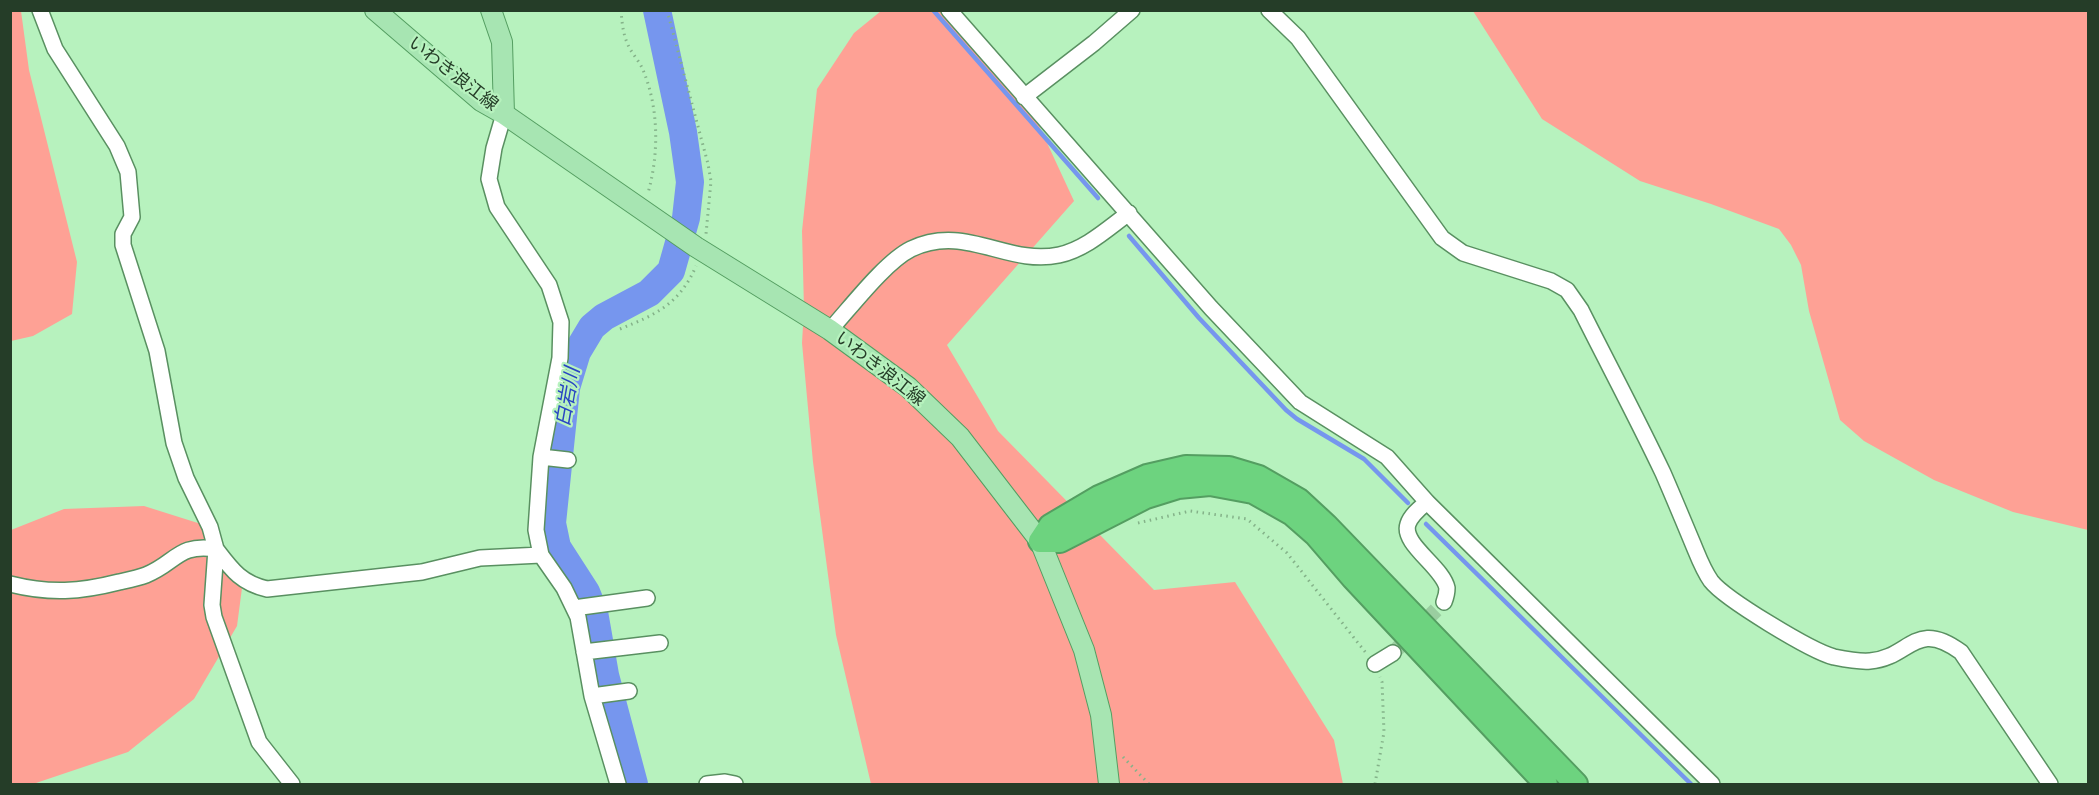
<!DOCTYPE html>
<html>
<head>
<meta charset="utf-8">
<style>
  body { margin:0 }
  #map { position:relative; width:2099px; height:795px; overflow:hidden; background:#b7f2be; font-family:"IBM Plex Sans",sans-serif }
  canvas { display:block }
  .frame { position:absolute; inset:0; border:12px solid #253d28; pointer-events:none }
</style>
</head>
<body>
<div id="map">
<canvas width="2099" height="795"></canvas>
<div class="frame"></div>
</div>
<script>
const ctx = document.querySelector('canvas').getContext('2d');
ctx.lineJoin = 'round';
function fill(path, color) {
  ctx.fillStyle = color;
  ctx.fill(path, 'evenodd');
}
function strokePath(path, color, width, dash) {
  ctx.strokeStyle = color;
  ctx.lineWidth = width;
  ctx.lineCap = dash ? 'butt' : 'round';
  ctx.setLineDash(dash || []);
  ctx.stroke(path);
}
function write(font, color, halo, rows, align = 'center') {
  ctx.font = font + ' "IBM Plex Sans","Noto Sans JP",sans-serif';
  ctx.lineWidth = 4.5;
  ctx.setLineDash([]);
  ctx.textBaseline = 'middle';
  ctx.strokeStyle = halo;
  ctx.fillStyle = color;
  for (const [text, x, y, turn = 0] of rows) {
    ctx.save();
    ctx.translate(x, y);
    ctx.rotate((+turn || 0) * Math.PI / 180);
    ctx.textAlign = isNaN(turn) ? turn : align;
    if (halo) ctx.strokeText(text, 0, 0);
    ctx.fillText(text, 0, 0);
    ctx.restore();
  }
}
fill(new Path2D(`
  M10,11H21L29,70L77,262L72,314L33,336L11,341Z
  M881,11H939L968,26L1035,117L1074,201L947,345L998,431L1154,590L1235,582L1334,740L1343,784H871L836,635L813,462L802,343L804,309L802,231L817,89L854,33Z
  M1473,11H2088V530L2013,512L1934,480L1864,441L1840,420L1809,311L1801,265L1791,245L1779,229L1711,204L1640,181L1542,119Z
  M144,506L201,524L242,588L237,626L194,699L128,752L33,784H11V530L64,509Z`), '#fea195');
strokePath(new Path2D(`
  M933,10L1098,198
  M1129,236L1199,318L1286,410L1297,419L1364,459L1408,503
  M1426,524L1691,784`), '#7696ee', 4.5);
strokePath(new Path2D(`
  M634,784L605,675L594,612L586,592L557,547L552,523L566,388L577,352L592,327L604,317L649,293L671,271L686,218L690,182L683,132L657,10`), '#7696ee', 28);
strokePath(new Path2D(`
  M1393,653L1444,602`), '#9acea0', 15, [15, 8]);
const minor = new Path2D(`
  M40,10L55,49L117,146L128,172L132,217L123,234V245L157,351L174,443L186,478L210,527L216,549L212,605L214,617L259,742L292,784
  M949,10L1211,308L1300,402L1387,457L1427,502L1712,784
  M1269,10L1298,38L1442,238L1463,253L1551,281L1567,290L1581,310C1608,364 1637,418 1663,473C1673,496 1683,520 1693,544C1698,556 1703,570 1711,581C1725,599 1811,651 1834,657C1844,659 1860,662 1870,661C1910,658 1915,618 1961,652L2050,784
  M1024,97L1094,43L1132,10
  M504,114L494,148L489,179L497,207L549,285L561,322L560,358L541,457L536,530L541,555L564,588L578,617L592,696L618,784
  M830,330C851,307 885,262 911,249C965,223 1007,266 1059,255C1086,249 1107,229 1129,213
  M541,457L568,460
  M1427,502C1420,508 1411,515 1408,524C1401,544 1443,567 1447,588C1447,592 1446,597 1444,602
  M10,584C50,594 80,592 119,582C128,580 138,578 146,575C176,563 178,543 216,549C232,570 241,583 267,589L422,572L480,558L541,555
  M574,608L647,598
  M584,652L660,643
  M1375,664L1393,653
  M592,696L629,691
  M707,784L725,782L735,784`);
const major = new Path2D(`
  M375,10L481,101L504,114L696,247L830,330L908,387L960,437L1040,541L1084,650L1101,715L1109,784
  M491,10L502,42L504,114`);
const highway = new Path2D(`
  M1040,541L1050,526L1099,497L1147,476L1186,467L1229,468L1259,477L1299,500L1326,525L1576,784
  M1040,541H1060L1146,497L1178,487L1210,484L1253,492L1292,514L1316,535L1353,578L1546,784`);
strokePath(minor, '#599061', 18);
strokePath(major, '#549e61', 22);
strokePath(highway, '#549e61', 26);
strokePath(new Path2D(`
  M621,10C622,23 623,35 629,47C633,55 640,62 643,70C659,108 659,154 648,193
  M667,10L708,164L711,181L706,234
  M620,329C655,315 680,304 696,266
  M1138,523L1190,511L1247,519L1287,553L1366,653
  M1123,757L1149,784
  M1375,784L1384,732L1382,682L1380,677`), '#84b289', 3, [1.5, 4.5]);
strokePath(minor, '#fff', 15);
strokePath(major, '#a7e5b2', 20);
strokePath(highway, '#6dd37f', 22);
write('18px', '#253d28', '#b7f2be', [
  ["いわき浪江線",453,74,38],
  ["いわき浪江線",880,369,38]
]);
write('italic 20px', '#2945c3', '#b7f2be', [
  ["白岩川",568,397,-80]
]);
</script>
</body>
</html>
